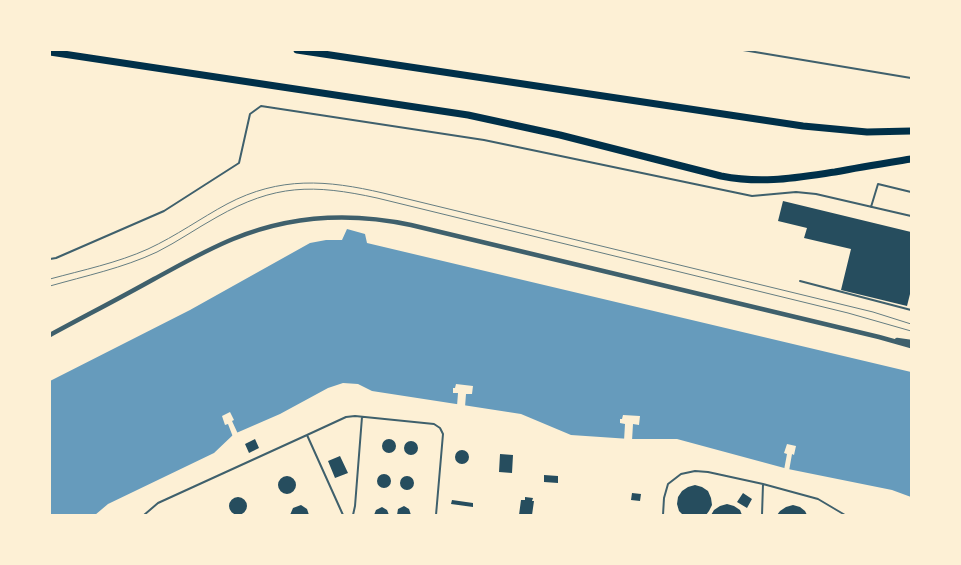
<!DOCTYPE html>
<html>
<head>
<meta charset="utf-8">
<style>
  body { margin:0 }
  #map { position:relative; width:961px; height:565px; overflow:hidden; background:#fdf0d5; font-family:"Asap Condensed",sans-serif }
  canvas { display:block }
  .frame { position:absolute; inset:0; border:51px solid #fdf0d5; pointer-events:none }
</style>
</head>
<body>
<div id="map">
<canvas width="961" height="565"></canvas>
<div class="frame"></div>
</div>
<script>
const ctx = document.querySelector('canvas').getContext('2d');
ctx.lineJoin = 'round';
function fill(path, color) {
  ctx.fillStyle = color;
  ctx.fill(path, 'evenodd');
}
function strokePath(path, color, width, dash) {
  ctx.strokeStyle = color;
  ctx.lineWidth = width;
  ctx.lineCap = dash ? 'butt' : 'round';
  ctx.setLineDash(dash || []);
  ctx.stroke(path);
}
fill(new Path2D(`
  M347,229L365,234L367,243L911,372V497L892,490L788,469L677,439H630L571,435L521,414L372,391L358,384L343,383L328,388L280,414L234,434L214,453L108,504L95,515H50V381L190,310L310,243L326,240H342Z`), '#669bbc');
fill(new Path2D(`
  M456,384L473,386L472,394H466L465,407L457,406L458,393H453V388H455Z
  M230,412L234,420L232,421L238,434L233,437L228,424L225,425L222,416Z
  M623,415L640,416L639,425L633,424L632,441H624L625,424L620,423V419H622Z
  M787,444L796,446L794,455L792,454L789,471L784,470L787,454L784,453Z`), '#fdf0d5');
fill(new Path2D(`
  M783,201L911,232V290L907,306L841,290L851,249L804,238L807,228L778,221Z
  M382 446a7 7 0 1 1 14 0a7 7 0 1 1-14 0Z
  M255,439L259,448L249,453L245,444Z
  M404 448a7 7 0 1 1 14 0a7 7 0 1 1-14 0Z
  M455 457a7 7 0 1 1 14 0a7 7 0 1 1-14 0Z
  M500,454L513,455L512,473L499,472Z
  M340,456L348,473L335,478L328,461Z
  M377 481a7 7 0 1 1 14 0a7 7 0 1 1-14 0Z
  M544,475L558,476V483L544,482Z
  M278 485a9 9 0 1 1 18 0a9 9 0 1 1-18 0Z
  M400 483a7 7 0 1 1 14 0a7 7 0 1 1-14 0Z
  M695,485L702,487L708,491L711,498L712,505L709,511L706,515H683L679,511L677,504L678,497L682,491L688,487Z
  M632,493L641,494L640,501L631,500Z
  M743,493L752,499L747,508L737,502Z
  M229 506a9 9 0 1 1 18 0a9 9 0 1 1-18 0Z
  M525,497L533,498L532,501H534L532,515H519L521,500H525Z
  M452,500L473,503V507L451,504Z
  M727,504L734,506L740,510L742,515H711L714,510L720,506Z
  M301,505L307,509L309,515H290L293,508Z
  M793,505L800,507L805,511L807,515H777L780,511L786,507Z
  M404,506L409,509L411,515H397L398,509Z
  M382,507L387,510L389,515H374L376,510Z`), '#264d5e');
strokePath(new Path2D(`
  M743,50L911,78
  M871,207L878,184L911,192
  M50,259L56,258L164,211L239,163L250,114L261,106L484,140L752,196L796,192L816,194L911,216
  M800,281L911,310
  M307,435L346,417L355,416L434,424L440,428L443,434L436,515
  M144,515L158,503L307,435L343,515
  M353,515L355,506L362,417
  M663,515L664,498L668,484L681,474L695,471L708,472L763,484L818,499L845,515
  M762,515L763,484`), '#3f606c', 2);
strokePath(new Path2D(`
  M50,335C85,316 120,298 154,279C180,265 206,250 233,239C291,215 350,212 411,225L879,337L911,346
  M897,340L911,342`), '#3f606c', 4.5);
strokePath(new Path2D(`
  M297,50L803,126L867,132L911,131
  M50,52L468,115L560,135L721,176C762,184 794,178 835,172C860,167 886,163 911,159`), '#003049', 7);
strokePath(new Path2D(`
  M50,279C83,270 117,263 148,249C176,236 201,218 227,204C280,176 327,180 383,193L873,312L911,324
  M50,286C85,276 123,268 157,252C177,242 197,228 217,217C275,184 313,184 377,198L848,313L911,331`), '#657d81', 1);
</script>
</body>
</html>
